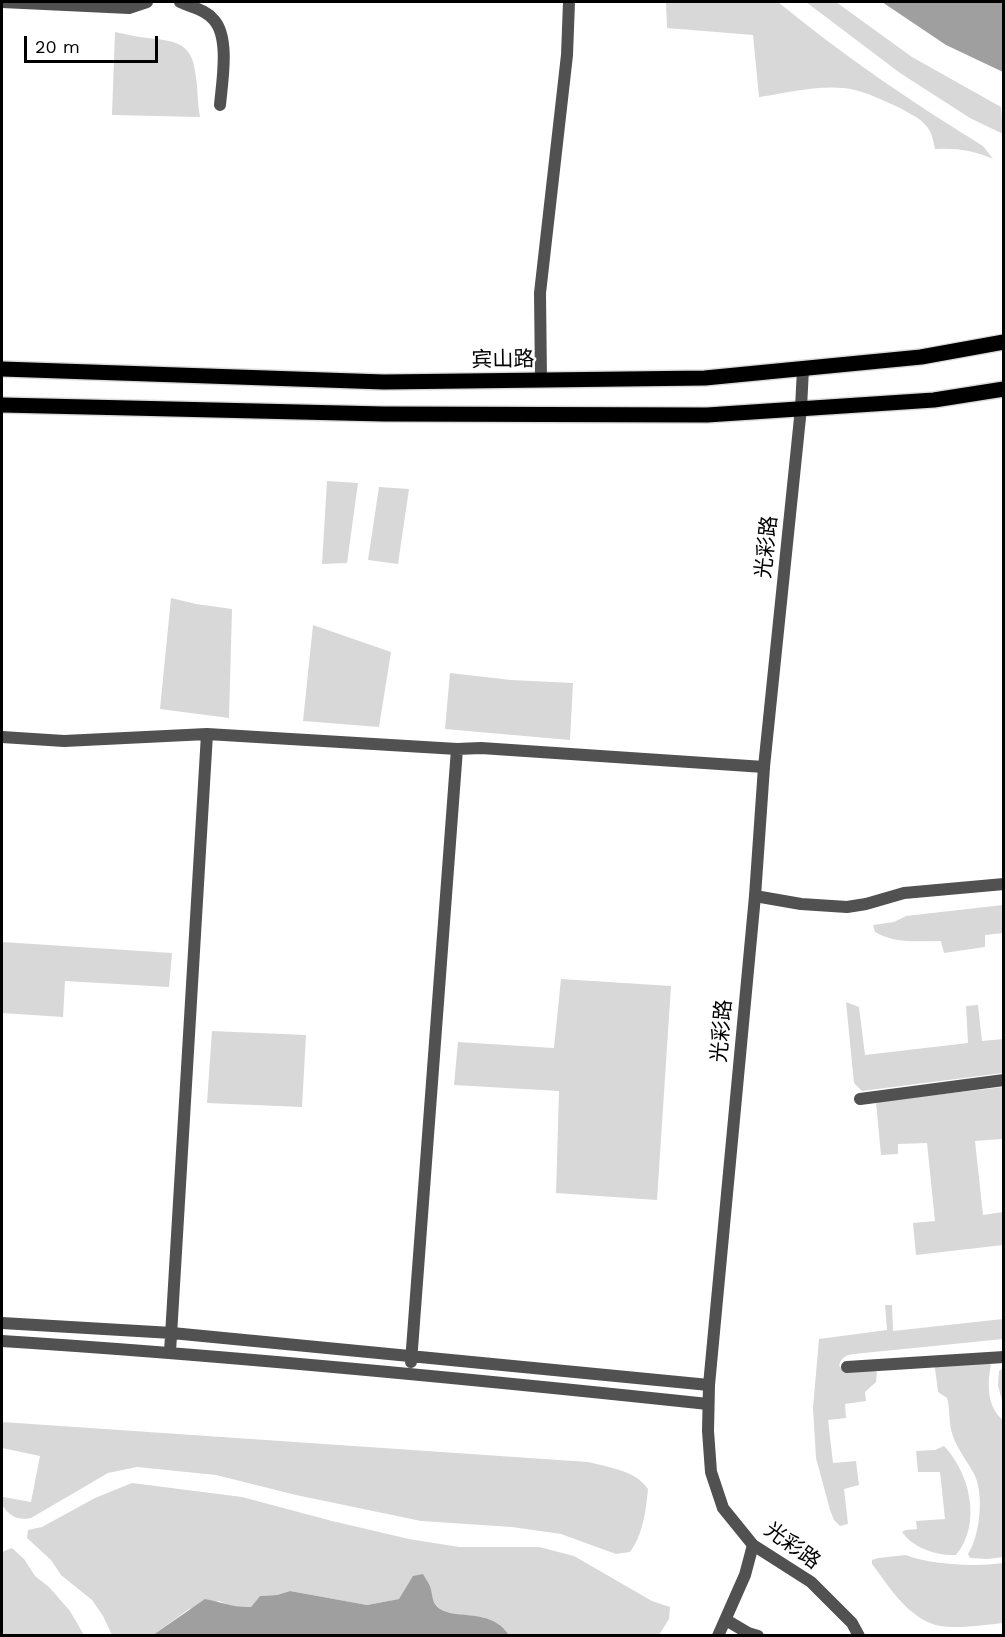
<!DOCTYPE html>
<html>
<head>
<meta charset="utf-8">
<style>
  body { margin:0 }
  #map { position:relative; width:1005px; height:1637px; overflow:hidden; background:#fff; font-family:"Work Sans",sans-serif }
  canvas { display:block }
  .frame { position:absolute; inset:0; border:3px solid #000; pointer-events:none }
  .scale { position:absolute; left:24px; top:36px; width:134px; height:27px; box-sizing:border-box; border:3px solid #000; border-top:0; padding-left:8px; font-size:18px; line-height:21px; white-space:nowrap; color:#000; -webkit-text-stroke:4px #fff; paint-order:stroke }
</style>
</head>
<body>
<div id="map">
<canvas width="1005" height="1637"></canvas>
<div class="frame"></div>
<div class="scale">20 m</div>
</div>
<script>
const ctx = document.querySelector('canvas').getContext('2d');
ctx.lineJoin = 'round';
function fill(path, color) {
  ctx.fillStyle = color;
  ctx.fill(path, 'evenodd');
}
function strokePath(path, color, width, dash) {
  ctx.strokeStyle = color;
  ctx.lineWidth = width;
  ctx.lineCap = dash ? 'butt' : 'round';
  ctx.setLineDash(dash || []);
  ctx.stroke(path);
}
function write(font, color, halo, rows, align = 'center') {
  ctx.font = font + ' "Work Sans","Noto Sans SC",sans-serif';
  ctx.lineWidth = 5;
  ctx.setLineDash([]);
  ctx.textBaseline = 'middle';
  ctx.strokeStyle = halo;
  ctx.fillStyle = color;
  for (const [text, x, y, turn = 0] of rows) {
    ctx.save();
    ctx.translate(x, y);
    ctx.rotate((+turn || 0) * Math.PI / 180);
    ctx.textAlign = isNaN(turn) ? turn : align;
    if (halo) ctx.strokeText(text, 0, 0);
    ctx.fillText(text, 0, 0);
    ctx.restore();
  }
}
fill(new Path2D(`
  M666,2H778C841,54 913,103 983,146L993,159C973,150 956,148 935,149C931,124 923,121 902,109C887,102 871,94 855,90C824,83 789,93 759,97L753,35L667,28Z
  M806,2H836L912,57L1001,107L1003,134L970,118L900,73Z
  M115,32C126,34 137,37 148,38C172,41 191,41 195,71C198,86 197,102 200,117L112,115Z
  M327,481L358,483L347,563L322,564Z
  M379,487L409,489L398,564L368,560Z
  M171,598L196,604L232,609L229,718L160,709Z
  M313,625L391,652L379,727L303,721Z
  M450,673L511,680L573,683L570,740L445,729Z
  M1003,905V933L985,935V947L944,953L941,941C919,941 895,944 875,932L873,925L894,922L906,916Z
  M2,942L172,953L169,987L65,981L63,1017L2,1013Z
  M561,979L671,986L657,1200L556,1193L559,1091L454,1085L458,1042L554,1048Z
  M846,1002L859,1007L865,1055L968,1043L966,1006L978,1005L982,1041L1003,1039V1073L862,1091L854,1083Z
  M212,1031L306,1035L302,1107L207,1103Z
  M1003,1087V1145L1002,1139L975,1141L983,1215L1003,1212V1245L916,1255L913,1223L935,1221L927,1143L898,1144V1154L881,1155L876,1102Z
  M885,1305H892L893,1331L1003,1319V1339L854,1354C846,1355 842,1357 839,1365L842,1370C853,1373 866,1366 877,1372L876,1382L865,1392L866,1401L845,1404L846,1418L828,1420L833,1463L856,1461L859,1485L844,1489L848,1524L840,1526L834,1520L830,1510L816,1458L813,1408L819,1339L887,1330Z
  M988,1363L991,1365C987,1384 987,1407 1003,1420V1557L988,1559L970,1558L968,1554C980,1536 985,1492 973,1472C967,1461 959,1451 954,1439C949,1427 950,1415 948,1402L947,1398L938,1392L935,1368L936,1365Z
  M1003,1368H1004L1003,1405L998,1385L999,1371Z
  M2,1422L588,1462C610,1468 635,1470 648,1489C646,1510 643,1535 630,1552L616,1554L561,1534L512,1527L421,1521L296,1495L216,1475L137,1467L108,1473L31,1518C17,1521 10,1516 2,1505L3,1497L31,1502L40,1456L2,1448Z
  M944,1446C970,1473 982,1524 956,1555C937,1556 913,1548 902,1532L906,1530L917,1529L916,1521L945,1519L940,1472H918L916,1451L935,1450Z
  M132,1483L242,1497L332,1521L409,1539L459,1547H539L574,1556L652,1601L670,1607L669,1619L659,1635H509C492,1608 448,1621 436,1605C432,1600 431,1592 430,1586L399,1599L367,1605L290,1591L277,1595L260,1596L251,1607L236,1608L219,1601L189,1609L153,1635H112L103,1616L92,1600L61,1575L51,1560L27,1538L28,1530L42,1527L95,1498Z
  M12,1548L24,1559L35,1576L49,1587L70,1611L84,1635H2V1552Z
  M906,1555C932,1565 975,1567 1003,1563V1623C983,1625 948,1631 930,1623C904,1612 888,1585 872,1564V1560L878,1558Z`), '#d8d8d8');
fill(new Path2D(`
  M882,2H1003V72L946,45Z
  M423,1574C425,1578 428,1582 430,1586C432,1592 432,1599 435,1604C448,1623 490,1605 509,1635H153L205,1599C222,1602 233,1608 251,1607L260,1596L277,1595L290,1591L367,1605L399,1599L413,1576Z`), '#9f9f9f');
const primary = new Path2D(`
  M2,369L384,382L705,378L921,357L1004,342
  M2,405L384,414L707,415L934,400L1004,389`);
strokePath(primary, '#dbdbdb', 18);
strokePath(new Path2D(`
  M180,2C192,8 205,9 214,20C230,38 222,82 220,105
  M755,896L801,904L847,907L866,904L904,893L1004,884
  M860,1099L1004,1080
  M847,1367L1004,1357
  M726,1620L748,1633L758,1636
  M718,1636L745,1575L753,1545`), '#515151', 12);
strokePath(new Path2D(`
  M2,2L129,8L147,2
  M541,380L540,293L567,55L569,2
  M2,737L64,741L207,734L457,749L481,748L764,767
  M2,1323L172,1333L709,1385
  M2,1341C238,1356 472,1379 708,1404
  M170,1352L207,734
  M411,1362L457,749`), '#515151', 12);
strokePath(new Path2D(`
  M803,369L801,408L764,767L755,896L709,1385L708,1431L711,1472L723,1508L753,1545L811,1582L852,1623L859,1636`), '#515151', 12);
strokePath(primary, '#000', 15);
write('21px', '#000', '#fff', [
  ["宾山路",503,360,-1],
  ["光彩路",767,547,-84],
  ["光彩路",722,1031,-85],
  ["光彩路",792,1546,36]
]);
</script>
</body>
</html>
